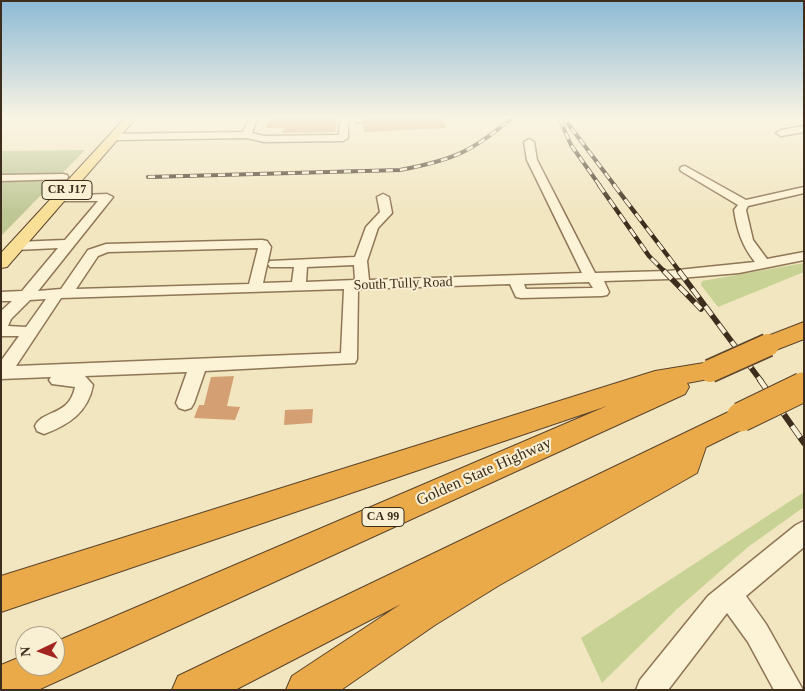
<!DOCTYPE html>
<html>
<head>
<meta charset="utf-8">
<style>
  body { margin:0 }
  #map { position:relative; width:805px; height:691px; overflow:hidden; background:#f2e6c1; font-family:"Times New Roman",serif }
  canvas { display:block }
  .frame { position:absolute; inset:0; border:2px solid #3c2d1c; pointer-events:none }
  .north { position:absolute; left:15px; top:626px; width:50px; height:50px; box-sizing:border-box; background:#f9efd2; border:1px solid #ada189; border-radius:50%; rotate:267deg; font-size:14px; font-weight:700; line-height:20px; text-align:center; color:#3c2d1c }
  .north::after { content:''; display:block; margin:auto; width:18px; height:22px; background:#a32520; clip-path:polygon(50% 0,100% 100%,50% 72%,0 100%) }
</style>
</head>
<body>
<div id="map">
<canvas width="805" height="691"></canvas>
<div class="frame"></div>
<div class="north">N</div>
</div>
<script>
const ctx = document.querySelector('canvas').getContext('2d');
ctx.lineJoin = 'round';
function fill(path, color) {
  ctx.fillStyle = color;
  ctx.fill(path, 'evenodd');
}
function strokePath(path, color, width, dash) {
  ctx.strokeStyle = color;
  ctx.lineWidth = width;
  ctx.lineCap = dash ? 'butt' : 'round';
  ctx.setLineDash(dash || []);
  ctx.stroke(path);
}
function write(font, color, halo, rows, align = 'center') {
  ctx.font = font + ' "Times New Roman",serif';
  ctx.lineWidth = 4;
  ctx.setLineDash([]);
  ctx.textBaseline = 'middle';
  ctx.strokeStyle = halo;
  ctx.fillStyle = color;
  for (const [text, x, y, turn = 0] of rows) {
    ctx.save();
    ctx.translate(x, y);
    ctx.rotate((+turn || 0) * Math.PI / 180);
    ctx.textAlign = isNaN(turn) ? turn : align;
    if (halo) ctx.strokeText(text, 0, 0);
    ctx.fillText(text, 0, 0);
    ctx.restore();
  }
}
fill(new Path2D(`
  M804,263V272L718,307L701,285L702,281Z
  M804,492V507L748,547L677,609L602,683L581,638Z`), '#c8d294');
fill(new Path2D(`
  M85,150L1,236V151Z`), '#bec694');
fill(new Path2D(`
  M270,117H337L335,132L282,133L284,128H266Z
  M366,117H443L446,128L364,132L363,123L366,122Z
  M234,376L227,406L240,407L235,420L194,418L199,405H204L211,377Z
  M313,409L312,423L284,425L285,410Z`), '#d4a073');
const minor = new Path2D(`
  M250,117H258L252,133L264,136L339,135L340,117H348V138L343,141L264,142L247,138L114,140L109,137L114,134L243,132Z
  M356,117H364V121L357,123Z
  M804,126V132L781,136L776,133L781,130Z
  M529,139L534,142L537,160L595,273L668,271L755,262C742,246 737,230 734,210L738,205L681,171L680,169L681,167L685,166L746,200L804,187V193L748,206L746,210L753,240L767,259L804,252V260L739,273L668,279L604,281L609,292L607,295L602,296L521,298L516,297L510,284L358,289L357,359L355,363L205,371L194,403L191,408L185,410L179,408L176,403L187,372L85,376L93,385C88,412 69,425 44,434L37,431L35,426C43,409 69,417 75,387L52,384L49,380L51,377L1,379V361L19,336H1V311L12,301H1V292L22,291L58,248L16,250L10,246L16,242L65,240L98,201H59L53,198L55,196L107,194L113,197L38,291L61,289L88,250L106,244L262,240L267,241L271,247L263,283L292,282L294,267H270L268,264L270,261L355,257L366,227L380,212L377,197L383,194L389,197L392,213L378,228L367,261L369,280L582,273L527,160L524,142ZM258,248L249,284L76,289L98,256L108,252ZM354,265L355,280L306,282L307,267ZM589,282L593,288L526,289L524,284ZM344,289L341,353L16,366L61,298ZM46,299L26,327L8,326L11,319L30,300Z
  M63,174L67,175L68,177L67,179L1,181V175Z
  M804,521V547L746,596L766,624L803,690H774L748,642L727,613L668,690H636L640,680L708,596L796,525Z`);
const major = new Path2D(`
  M126,117H137L7,267L1,268V253Z`);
const highway = new Path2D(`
  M804,322V339L768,353L760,351L756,345L760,339Z
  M710,362L719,365L722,371L719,377L687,383L689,387L685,394L38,690H1V665L25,655V666H55V642L607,406L1,612V576L655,371Z
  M741,406L751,409L755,417L751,425L706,447L697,473L498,586L435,625L341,690H286L292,676L401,604L235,690H172L178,676Z`);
strokePath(minor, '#8e7656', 3);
strokePath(major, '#5b442b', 2);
strokePath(highway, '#5b442b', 2);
fill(minor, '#fcf2d5');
fill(major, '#f9de95');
fill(highway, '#eaaa49');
const railFar3 = new Path2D(`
  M563,117L615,186
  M560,120L571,145L600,186
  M148,177L400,170C453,160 472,152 513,117`);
const railFar2 = new Path2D(`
  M599,185L649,256L665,272
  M614,185L680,272`);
const railFar1 = new Path2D(`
  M664,271L701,309
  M679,271L761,381`);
const rail = new Path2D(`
  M760,380L804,443`);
strokePath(railFar3, '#3c2d1c', 4);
strokePath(railFar2, '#3c2d1c', 4.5);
strokePath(railFar1, '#3c2d1c', 5.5);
strokePath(rail, '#3c2d1c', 6);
strokePath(railFar3, '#f9efd2', 2.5, [7]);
strokePath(railFar2, '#f9efd2', 3, [9]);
strokePath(railFar1, '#f9efd2', 4, [11]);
strokePath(rail, '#f9efd2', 4.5, [14]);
const highwayBridgeFar1 = new Path2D(`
  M710,371L768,345`);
const highwayBridge = new Path2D(`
  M741,417L803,387`);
strokePath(highwayBridgeFar1, '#5b442b', 25, []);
strokePath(highwayBridge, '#5b442b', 31, []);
strokePath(highwayBridgeFar1, '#eaaa49', 22);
strokePath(highwayBridge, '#eaaa49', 29);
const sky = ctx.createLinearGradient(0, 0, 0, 214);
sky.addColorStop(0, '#8dbad6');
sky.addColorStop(0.55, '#f9f4e3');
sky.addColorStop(1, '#f9f4e300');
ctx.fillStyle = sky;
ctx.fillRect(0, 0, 805, 214);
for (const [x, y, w] of [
  [67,190,50],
  [383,517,42]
]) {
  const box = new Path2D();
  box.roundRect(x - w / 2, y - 9.5, w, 19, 4);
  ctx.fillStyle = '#f9efd2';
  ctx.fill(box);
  strokePath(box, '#3c2d1c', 1);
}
write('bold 12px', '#3c2d1c', null, [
  ["CR J17",67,190],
  ["CA 99",383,517]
]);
write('14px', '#3c2d1c', '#f9efd2', [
  ["South Tully Road",403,284,-2]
]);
write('16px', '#3c2d1c', '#f9efd2', [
  ["Golden State Highway",484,472,-24]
]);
</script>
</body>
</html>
